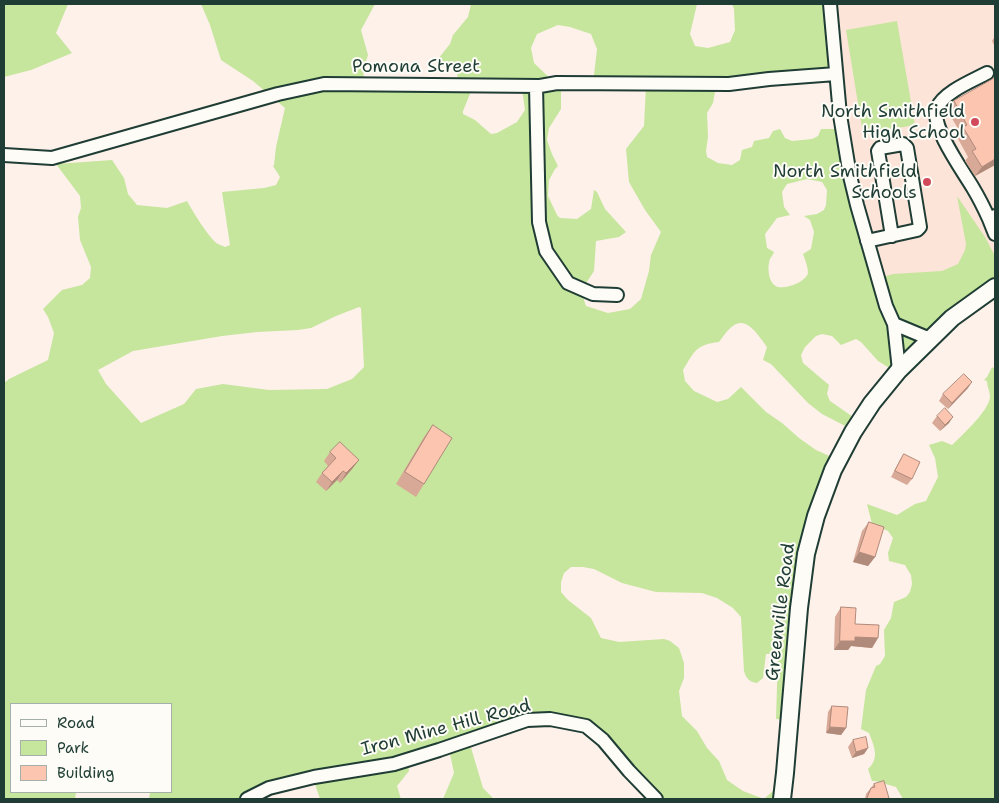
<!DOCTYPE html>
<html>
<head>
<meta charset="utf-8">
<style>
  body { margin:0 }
  #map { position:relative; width:999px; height:803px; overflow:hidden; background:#fdf1e9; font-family:"Shantell Sans",sans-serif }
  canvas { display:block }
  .frame { position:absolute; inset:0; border:5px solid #1f3d34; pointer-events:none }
  .legend { position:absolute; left:10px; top:703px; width:162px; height:90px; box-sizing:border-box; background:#fdfcf7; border:1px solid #a4b0a9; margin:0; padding:6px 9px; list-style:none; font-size:15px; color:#1f3d34 }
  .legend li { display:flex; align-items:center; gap:10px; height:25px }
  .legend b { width:25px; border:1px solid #a4b0a9 }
</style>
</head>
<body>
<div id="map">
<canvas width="999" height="803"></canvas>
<div class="frame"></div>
<ul class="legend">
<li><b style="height:6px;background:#fdfcf7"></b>Road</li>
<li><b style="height:14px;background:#c6e59d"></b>Park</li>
<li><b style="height:14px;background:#fcc5b0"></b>Building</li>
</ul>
</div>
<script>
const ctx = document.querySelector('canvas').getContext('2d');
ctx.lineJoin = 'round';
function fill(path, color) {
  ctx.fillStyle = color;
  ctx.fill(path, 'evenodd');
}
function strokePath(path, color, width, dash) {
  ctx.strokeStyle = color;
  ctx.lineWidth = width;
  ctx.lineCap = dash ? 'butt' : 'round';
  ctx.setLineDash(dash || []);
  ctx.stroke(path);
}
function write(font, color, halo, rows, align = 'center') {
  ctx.font = font + ' "Shantell Sans",sans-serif';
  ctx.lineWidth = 4;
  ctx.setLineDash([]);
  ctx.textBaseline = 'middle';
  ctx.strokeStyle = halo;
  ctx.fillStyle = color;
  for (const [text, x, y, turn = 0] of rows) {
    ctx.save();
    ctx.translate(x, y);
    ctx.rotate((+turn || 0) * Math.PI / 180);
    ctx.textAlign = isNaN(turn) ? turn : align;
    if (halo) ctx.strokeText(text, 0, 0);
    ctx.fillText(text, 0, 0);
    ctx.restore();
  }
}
fill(new Path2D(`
  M838,4H995V278L897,318L865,207L854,157L845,86Z`), '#fde4d8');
fill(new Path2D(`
  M4,4H68L56,33L72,53L31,70L4,77Z
  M201,4H375L361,30L368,55L364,68L363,85L458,87L457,70L446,67L438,59L450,44L453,35L468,17L471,4H697L690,34L695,46L708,48L730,42L735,30L734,9L732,4H830L836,73L716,86L713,103L707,113L708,137L706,151L707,157L718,163L732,165L740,160L742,150L752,147L754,141L769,138L773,131L780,129L785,138L792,141L812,139L818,136L821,129H841L879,278L893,274L942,271L958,264L965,250L966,244L957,196L985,237L995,256V289L896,372L878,361L861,342L856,339L841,345L832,336L822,334L816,336L805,347L801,355L803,363L829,385L827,394L830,401L856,419L853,430L822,414L808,403L771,364L763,360L767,347C760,338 747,315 733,326C728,329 723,337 719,342C695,345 695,351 683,370L685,381L694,391L717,402L728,399L741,387L766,412L782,423L799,438L816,450L836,459L817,514L788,720L776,719L778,654H766L763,678L757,683C749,682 746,678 744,671L741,617L733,608L717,598L702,593L656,592L622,583L594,569L583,567H571L564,573L561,582V592L568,600L591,618L601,638L619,642L664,639L670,641L679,648L684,663V678L679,691L682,716L697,731L707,748L719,761L727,780L743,791L764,799L773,791L776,774L779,783L782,799H655L597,736L549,720L469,741L483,788L494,799H443L454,773L449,749L408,761L409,771L397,786L401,799H320L314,781L263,794L265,799H149L150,792H171V704H11V792H76L75,799H4V382L7,381L9,379L48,360L54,333L48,317L43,309L62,290L82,285L90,278L91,267L80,240L78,217L81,208L80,196L56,164L112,160L124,178L128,194L137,205L167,208L187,201C192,210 210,240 218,244C220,245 223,246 225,247L230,245L222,192L264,188L276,185L280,177L273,166L274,165L276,147L285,108L253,81L221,60L210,25ZM558,25L570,27L591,34L597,49L593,84L646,86L644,126L626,149L629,182L645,210L661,232L651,255L649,271L641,299L630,309L608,313L586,306L581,291L594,271L596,241L619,237L626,232L605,209L597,192L594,190L591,209L577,219L560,218L557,215L548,196L549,180L555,169L558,166L552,154L547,140L549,128L561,109V86L557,85L534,63L531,48L537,34ZM474,84L522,89L525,110L517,122L497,133L491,134L475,120L463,114V111ZM807,179L822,182L827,190L826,205L824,210L817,214L804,216L810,220L814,232L811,249L803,254C805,259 808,267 808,273C806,282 786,289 778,287C768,284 767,267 770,259C771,257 773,255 774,252L767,248L765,234L777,218L790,215L784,207L782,192L787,184ZM359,307L361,308L364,367L352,379L327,389L269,390L223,384L196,389L184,404L141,423L106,384L98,370L133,351L222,336L257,332L298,330L311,328L336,316Z
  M897,21L915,125L863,134L846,30Z
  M992,367L995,369V799H903L896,787L875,781H872L868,769C880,758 874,746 869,733L861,729L866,690L876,666L880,664L885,656L884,630L891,618L894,602L906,597L910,592L912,584L911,575L905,565L889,561L888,553L893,538L888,531L872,524L867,504L897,515L915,504L926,501L938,477L935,458L929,445L942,441L952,445C961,436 989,411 990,397C990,392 987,386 987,381L984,380L987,377Z`), '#c6e59d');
const minor = new Path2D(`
  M830,4L840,115L850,176L857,205L886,306L894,324L899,370
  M987,73C972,81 944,92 937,108C930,126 963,171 973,188C979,198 984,208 989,219
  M536,86L539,222L546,251L568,283L593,294L617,295
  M4,155L52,158L278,94L324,84L540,86L557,83L729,84L769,79L836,74
  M995,216L989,219L995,234
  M867,241L917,230L920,227L907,148L903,144L880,148L878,151L892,236
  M894,324L930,339
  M247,799L269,788L314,777L394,764L439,750L527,720L550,719L586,726L603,740L629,771L656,799`);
const major = new Path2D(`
  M782,799L785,773L799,608L806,554L816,516L833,470L853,432L872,403L899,370L952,318L995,287`);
strokePath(minor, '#1f3d34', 16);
strokePath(major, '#1f3d34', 20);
strokePath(minor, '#fdfcf7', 12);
strokePath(major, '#fdfcf7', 16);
fill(new Path2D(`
  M995,36V47L992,41Z
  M954,101L995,165L975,176L965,161L968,157L957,137L960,132L947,110Z
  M968,388L948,409L939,401L943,394Z
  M937,416L949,423L940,431L932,423Z
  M433,425L424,484L416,497L396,484L424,437Z
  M330,452L359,460L352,469L340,483L337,480L326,491L316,482L322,473L328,466L324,461Z
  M904,454L912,479L907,485L891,477L900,460Z
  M869,522L875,557L868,566L853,562L862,531Z
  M841,607L855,624L878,638L872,648L851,646L848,650H834L835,617Z
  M832,706L846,728L841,735L826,733L828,712Z
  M853,740L868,748L864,754L852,758L848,747Z
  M874,784L888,799H865L866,794Z`), '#d9a997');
fill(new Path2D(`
  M995,159V165L975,176L982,167Z
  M972,382L968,388L948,409L952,403Z
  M953,417L949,423L940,431L945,425Z
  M359,460L352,469L340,483L346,473Z
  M343,471L337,480L326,491L332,482Z
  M859,552L875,557L868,566L853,562Z
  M855,637L878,638L872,648L851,646L848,650H834L840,641Z
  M830,727L846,728L841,735L826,733Z
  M868,748L864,754L852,758L856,752Z`), '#b08a7b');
const building = new Path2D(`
  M995,78V159L982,167L972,151L976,149L963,127L967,125L954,101Z
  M964,374L972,382L952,403L943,394Z
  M945,408L953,417L945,425L937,416Z
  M433,425L452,438L424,484L405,472Z
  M340,442L359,460L346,473L343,471L332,482L322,473L336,458L330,452Z
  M904,454L920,462L912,479L895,471Z
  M869,522L884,527L875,557L859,552Z
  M841,607L856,608L855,624L879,625L878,638L855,637V641H840Z
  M832,706L848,707L846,728L830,727Z
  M866,737L868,748L856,752L853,740Z
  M884,781L889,798L885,799H868L867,798L871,788L875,787L874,784Z`);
fill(building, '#fcc5b0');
strokePath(building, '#b08a7b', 1);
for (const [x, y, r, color] of [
  [975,122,5,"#d1495b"],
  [927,182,5,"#d1495b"]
]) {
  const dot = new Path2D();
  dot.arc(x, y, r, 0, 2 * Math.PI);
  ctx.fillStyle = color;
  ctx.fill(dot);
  strokePath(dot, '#fdfcf7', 2);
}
write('18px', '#1f3d34', '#fdfcf7', [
  ["Pomona Street",416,67],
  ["Greenville Road",781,612,-83],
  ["Iron Mine Hill Road",446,728,-15]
]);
write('18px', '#1f3d34', '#fdfcf7', [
  ["North Smithfield",965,112],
  ["High School",965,133],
  ["North Smithfield",917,172],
  ["Schools",917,193]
], 'right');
</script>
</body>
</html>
